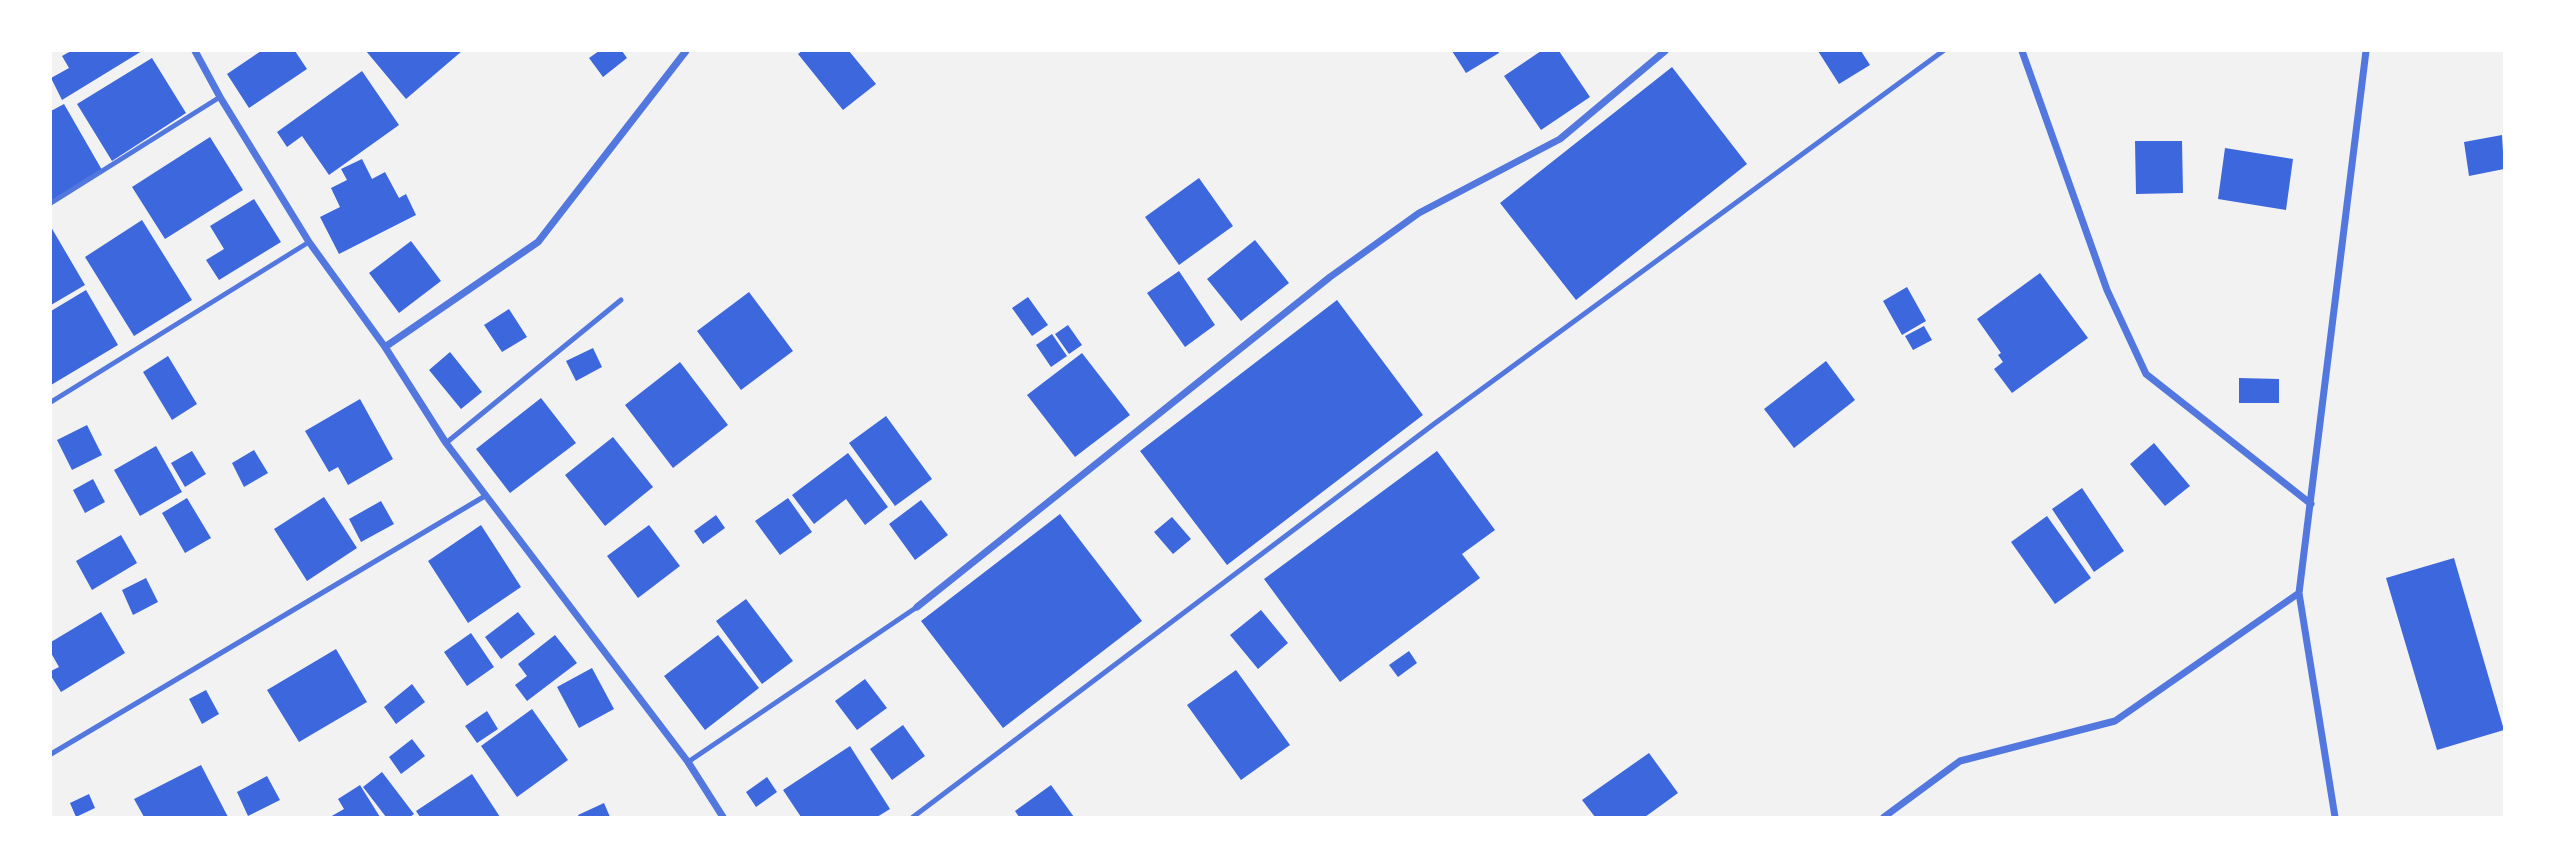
<!DOCTYPE html>
<html>
<head>
<meta charset="utf-8">
<style>
  body { margin:0 }
  #map { position:relative; width:2555px; height:868px; overflow:hidden; background:#f2f2f2; font-family:"Open Sans",sans-serif }
  canvas { display:block }
  .frame { position:absolute; inset:0; border:52px solid #fff; pointer-events:none }
</style>
</head>
<body>
<div id="map">
<canvas width="2555" height="868"></canvas>
<div class="frame"></div>
</div>
<script>
const ctx = document.querySelector('canvas').getContext('2d');
ctx.lineJoin = 'round';
function fill(path, color) {
  ctx.fillStyle = color;
  ctx.fill(path, 'evenodd');
}
function strokePath(path, color, width, dash) {
  ctx.strokeStyle = color;
  ctx.lineWidth = width;
  ctx.lineCap = dash ? 'butt' : 'round';
  ctx.setLineDash(dash || []);
  ctx.stroke(path);
}
fill(new Path2D(`
  M71,51H142L62,100L51,78L69,68L62,56Z
  M261,51H295L307,69L249,108L227,74Z
  M366,51H462L406,99Z
  M599,51H622L627,58L603,77L589,58Z
  M802,51H849L876,84L843,110L798,54Z
  M1452,51H1498L1499,53L1466,73Z
  M1541,51H1559L1590,97L1541,130L1504,76Z
  M1818,51H1861L1870,65L1839,84Z
  M152,58L186,113L112,161L77,104Z
  M1672,67L1747,164L1576,300L1500,203Z
  M362,71L399,125L329,175L302,136L287,147L277,132Z
  M64,104L102,170L51,201V111Z
  M2502,135L2504,169L2469,176L2464,142Z
  M210,137L243,190L165,239L132,187Z
  M2135,141H2182L2183,193L2136,194Z
  M2225,148L2293,159L2286,210L2218,199Z
  M362,159L372,179L385,172L399,198L406,194L416,215L339,254L320,217L340,207L331,188L347,180L341,169Z
  M1199,178L1233,226L1179,265L1145,217Z
  M254,199L281,242L219,280L206,260L224,249L210,226Z
  M142,220L192,300L134,336L85,257Z
  M51,227L85,285L51,305Z
  M1255,240L1289,283L1241,321L1207,279Z
  M411,241L441,281L399,313L369,273Z
  M1179,271L1215,325L1185,347L1147,293Z
  M2040,273L2088,338L2012,393L1994,369L2003,362L1998,355L2001,353L1977,319Z
  M1907,287L1926,321L1902,335L1883,301Z
  M86,290L118,345L51,385V311Z
  M749,292L793,351L741,390L697,331Z
  M1028,297L1048,325L1032,336L1012,308Z
  M1337,300L1423,415L1227,565L1140,451Z
  M509,309L527,337L502,352L484,325Z
  M1068,325L1082,345L1069,354L1055,334Z
  M1924,326L1932,340L1913,350L1905,336Z
  M1052,334L1067,356L1051,367L1036,345Z
  M593,348L602,367L576,381L566,361Z
  M450,352L482,392L461,409L429,370Z
  M1082,353L1130,415L1075,457L1027,395Z
  M168,356L197,404L172,420L143,372Z
  M1826,361L1855,400L1794,448L1764,409Z
  M680,362L728,425L673,468L625,405Z
  M2239,378L2279,379V403H2239Z
  M541,398L576,443L510,493L476,449Z
  M360,399L393,459L348,485L338,467L329,472L305,431Z
  M886,416L932,479L895,506L849,443Z
  M87,425L102,455L72,470L57,440Z
  M613,437L653,487L605,526L565,475Z
  M2154,443L2190,486L2165,506L2130,464Z
  M156,446L182,492L140,516L114,470Z
  M254,450L268,473L244,487L232,463Z
  M192,451L206,474L185,487L171,463Z
  M1437,451L1495,530L1462,554L1480,578L1340,682L1264,579Z
  M848,453L888,507L865,525L846,499L814,524L792,495Z
  M93,479L105,502L85,513L73,490Z
  M2082,488L2124,551L2094,572L2052,509Z
  M324,497L357,548L307,581L274,529Z
  M187,498L211,538L185,553L162,513Z
  M788,498L812,532L780,555L755,521Z
  M921,500L948,535L915,560L889,524Z
  M381,501L394,524L361,542L349,519Z
  M1060,514L1142,621L1003,728L921,621Z
  M716,515L725,528L703,544L694,531Z
  M2047,516L2091,578L2055,604L2011,542Z
  M1172,517L1191,539L1173,554L1154,532Z
  M481,525L521,587L468,623L428,561Z
  M649,525L680,566L638,598L607,556Z
  M121,535L137,563L92,590L76,561Z
  M2454,558L2504,730L2437,750L2386,578Z
  M146,578L158,602L133,615L122,590Z
  M746,599L793,661L762,684L716,621Z
  M1261,610L1288,643L1258,669L1230,635Z
  M101,612L125,653L61,692L51,676V671L59,667L51,653V642Z
  M518,612L535,634L501,659L485,637Z
  M471,633L494,667L467,686L444,652Z
  M555,635L577,663L527,701L515,685L527,676L518,664Z
  M718,635L759,688L705,730L664,676Z
  M336,649L367,702L299,742L267,690Z
  M1409,651L1417,663L1398,677L1389,665Z
  M592,668L614,709L579,728L557,687Z
  M1236,670L1290,745L1241,780L1187,705Z
  M865,679L887,708L857,730L835,701Z
  M412,684L425,702L396,724L384,707Z
  M206,690L219,714L202,724L189,699Z
  M532,709L568,760L517,797L481,746Z
  M487,711L498,729L477,743L465,726Z
  M903,725L925,756L892,780L870,749Z
  M412,739L425,756L401,774L389,757Z
  M850,746L890,809L877,817H801L783,790Z
  M1649,753L1678,793L1645,817H1595L1582,800Z
  M201,765L228,817H144L134,799Z
  M382,772L414,814L410,817H386L363,787Z
  M472,774L500,817H420L416,811Z
  M267,776L280,800L248,816L237,792Z
  M767,777L777,792L756,807L746,792Z
  M360,785L380,817H330L344,809L338,799Z
  M1051,785L1074,817H1019L1015,811Z
  M89,794L95,808L76,817L70,803Z
  M604,803L610,817H579L578,815Z`), '#3d67dc');
strokePath(new Path2D(`
  M51,203L220,97
  M51,402L309,242
  M446,443L621,300
  M51,754L485,496
  M688,762L917,607
  M913,817L1434,424L1943,51`), '#5277de', 5);
strokePath(new Path2D(`
  M195,51L220,97L309,242L385,347L446,443L688,762L723,817
  M2022,51L2107,290L2146,374L2311,504
  M385,347L538,242L686,51
  M917,607L1330,277L1419,213L1560,139L1665,51
  M1884,817L1960,761L2115,721L2299,593
  M2335,817L2299,593L2366,51`), '#5277de', 7);
</script>
</body>
</html>
